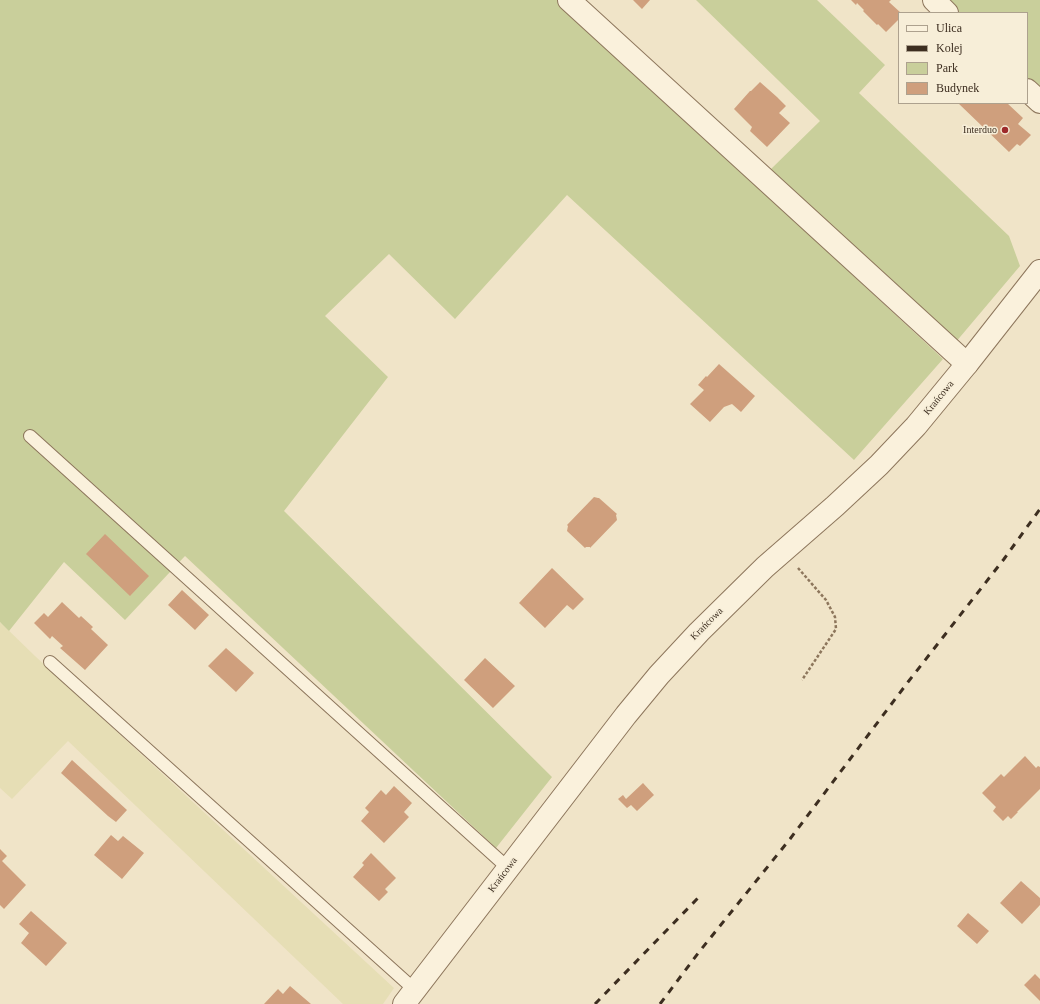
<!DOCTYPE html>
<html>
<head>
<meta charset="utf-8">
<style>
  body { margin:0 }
  #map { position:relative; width:1040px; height:1004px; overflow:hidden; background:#f0e4c8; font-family:Georgia,serif }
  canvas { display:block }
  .legend { position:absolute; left:898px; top:12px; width:130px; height:92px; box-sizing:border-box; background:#f7eed8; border:1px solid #ada18e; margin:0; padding:5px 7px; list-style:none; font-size:12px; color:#3d2e20 }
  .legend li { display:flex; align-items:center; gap:8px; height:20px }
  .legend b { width:20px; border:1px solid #ada18e }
</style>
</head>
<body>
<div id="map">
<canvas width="1040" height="1004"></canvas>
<ul class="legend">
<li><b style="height:5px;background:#faf1dc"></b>Ulica</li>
<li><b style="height:5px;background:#3d2e20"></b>Kolej</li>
<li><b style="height:11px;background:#c9cf9b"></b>Park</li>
<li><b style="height:11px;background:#cf9f7d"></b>Budynek</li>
</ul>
</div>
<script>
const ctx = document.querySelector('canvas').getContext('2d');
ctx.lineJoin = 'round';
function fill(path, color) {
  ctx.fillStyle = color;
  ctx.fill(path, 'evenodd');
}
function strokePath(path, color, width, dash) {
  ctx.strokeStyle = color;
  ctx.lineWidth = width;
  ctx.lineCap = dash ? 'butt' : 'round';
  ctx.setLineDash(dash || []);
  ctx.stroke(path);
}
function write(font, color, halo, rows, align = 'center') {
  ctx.font = font + ' Georgia,serif';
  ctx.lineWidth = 3;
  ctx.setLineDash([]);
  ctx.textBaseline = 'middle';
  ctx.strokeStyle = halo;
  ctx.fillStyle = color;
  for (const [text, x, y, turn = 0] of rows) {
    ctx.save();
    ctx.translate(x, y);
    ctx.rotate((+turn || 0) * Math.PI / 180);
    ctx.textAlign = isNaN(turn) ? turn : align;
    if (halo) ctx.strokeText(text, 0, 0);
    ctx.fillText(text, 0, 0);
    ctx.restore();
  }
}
fill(new Path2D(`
  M0,622L35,656L394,988L383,1004H343L68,741L12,799L0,788Z`), '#e6deb5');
fill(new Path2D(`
  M0,0H557L943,359L854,460L567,195L455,319L389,254L325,316L388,377L284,511L552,777L496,848L185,556L125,620L64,562L9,631L0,622Z
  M696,0H817L885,65L859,93L1009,236L1020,266L955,343L771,169L820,121Z
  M946,0H1040V89L1027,77V13H960Z`), '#c9cf9b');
fill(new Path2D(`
  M633,0H650L642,9Z
  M851,0H891L889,2L901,13H899V19L886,32L878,24L877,25L863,11L864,10L857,3L856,5Z
  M760,82L777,97L786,106L779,113L790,123L767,147L750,131L752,127L734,109L750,91H751Z
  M958,103H1007L1023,118L1018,124L1031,135L1020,146L1017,144L1009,152Z
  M719,364L755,396L741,412L732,404L724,407L710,422L690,404L704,390L698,385L706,376L707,377Z
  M594,497L598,498H599L617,514L616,515L617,520L590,548V547H586L585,548L567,531L568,526L567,525Z
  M105,534L149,576L130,596L86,554Z
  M552,568L584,599L573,610L567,605L545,628L519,603Z
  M182,590L209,615L195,630L168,605Z
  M62,602L79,618L81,616L93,627L91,629L108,645L85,670L60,648L63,646L52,636L50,639L34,623L44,613L48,617Z
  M226,648L254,673L236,692L208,666Z
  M485,658L515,686L493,708L464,680Z
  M1025,756L1036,768L1038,766L1040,767V789L1017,812H1018L1011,819L1008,816L1003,821L993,811L996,807L982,793L1001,774L1004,777Z
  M72,760L127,810L116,822L108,816L61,773Z
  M643,783L654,795L637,811L631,805L627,808L618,799L623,795L626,799Z
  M394,786L412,803L404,812L409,817L384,843L361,821L369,812L365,808L381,790L386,795Z
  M111,835L118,841L123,836L144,853L122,879L94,855Z
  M0,849L7,856L2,861L26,885L4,909L0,905Z
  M371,853L396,878L385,889L388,892L379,901L353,877L364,865L362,863Z
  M1021,881L1040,898V905L1022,924L1000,903Z
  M31,911L67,943L46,966L21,943L29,933L19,924Z
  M968,913L989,931L977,944L957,926Z
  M1035,974L1040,979V1001L1024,985Z
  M290,986L311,1004H264L278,989L283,994Z`), '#cf9f7d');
const service = new Path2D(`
  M30,436L508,868
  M50,662L415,990`);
const minor = new Path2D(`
  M569,0L967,364
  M934,0L947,13
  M1027,90L1040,102`);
const tertiary = new Path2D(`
  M404,1004L626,715L659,675L699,632L765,567L835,506L879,465L916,426L967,364L1040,271`);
strokePath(service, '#8d765c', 14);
strokePath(minor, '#8d765c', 24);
strokePath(tertiary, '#8d765c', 24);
strokePath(new Path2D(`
  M798,568L826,600L835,617L836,629L802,680`), '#8d765c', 2.5, [3, 2]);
strokePath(service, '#faf1dc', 12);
strokePath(minor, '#faf1dc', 22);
strokePath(tertiary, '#faf1dc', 22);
strokePath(new Path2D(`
  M595,1004L698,898
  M660,1004L699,952L790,839L908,682L1004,559L1040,509`), '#3d2e20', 3, [7, 7]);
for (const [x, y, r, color] of [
  [1005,130,4,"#9e2a2b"]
]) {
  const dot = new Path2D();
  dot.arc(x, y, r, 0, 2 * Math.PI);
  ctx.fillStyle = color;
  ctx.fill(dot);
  strokePath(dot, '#f7eed8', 1.5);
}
write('10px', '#3d2e20', '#f7eed8', [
  ["Interduo",997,130]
], 'right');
write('10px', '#3d2e20', '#f7eed8', [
  ["Krańcowa",939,398,-51],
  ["Krańcowa",707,624,-45],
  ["Krańcowa",503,875,-53]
]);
</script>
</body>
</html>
